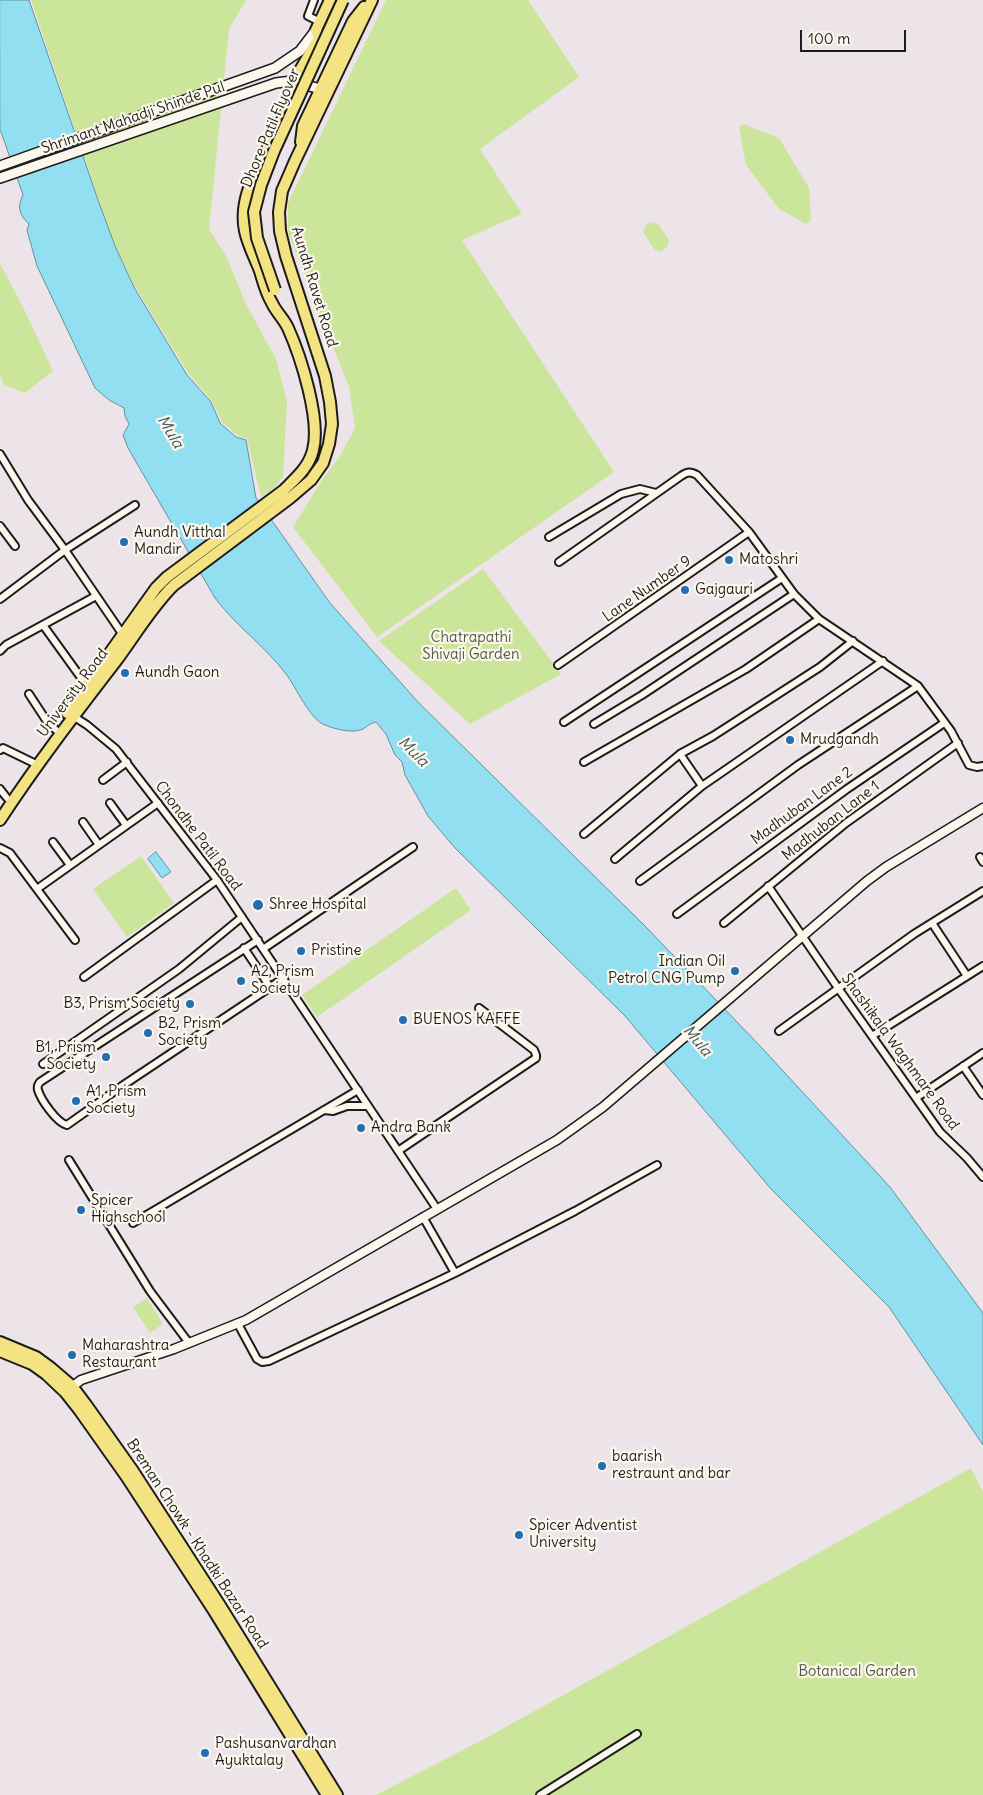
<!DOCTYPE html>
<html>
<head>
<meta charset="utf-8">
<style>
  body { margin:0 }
  #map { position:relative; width:983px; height:1795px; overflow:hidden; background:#ede4ea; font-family:Delius,sans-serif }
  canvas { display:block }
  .scale { position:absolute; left:800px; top:30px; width:106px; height:22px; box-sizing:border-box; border:2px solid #1c1c1c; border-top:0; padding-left:6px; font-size:15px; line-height:18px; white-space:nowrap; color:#1c1c1c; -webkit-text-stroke:4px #fbf7ec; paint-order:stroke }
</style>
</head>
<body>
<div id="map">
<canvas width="983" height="1795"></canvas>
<div class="scale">100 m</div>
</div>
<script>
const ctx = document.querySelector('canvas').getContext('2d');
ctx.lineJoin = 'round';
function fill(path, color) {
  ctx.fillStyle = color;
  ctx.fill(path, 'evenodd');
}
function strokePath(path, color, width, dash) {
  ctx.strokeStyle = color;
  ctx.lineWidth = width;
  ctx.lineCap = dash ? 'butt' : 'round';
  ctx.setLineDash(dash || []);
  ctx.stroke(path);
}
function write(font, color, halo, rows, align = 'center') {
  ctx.font = font + ' Delius,sans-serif';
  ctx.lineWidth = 4.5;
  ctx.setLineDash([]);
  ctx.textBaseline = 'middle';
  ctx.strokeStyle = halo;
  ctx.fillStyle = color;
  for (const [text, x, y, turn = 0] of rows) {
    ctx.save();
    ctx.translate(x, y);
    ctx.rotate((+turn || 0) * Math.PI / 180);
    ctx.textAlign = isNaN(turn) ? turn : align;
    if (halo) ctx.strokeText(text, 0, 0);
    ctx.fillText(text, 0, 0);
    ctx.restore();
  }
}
fill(new Path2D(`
  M31,0H246L229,29L209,229L226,256L246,304L276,359L287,401L283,477L273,489L261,497L247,439L237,435L222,422L212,401L189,374L136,288L115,246L99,201Z
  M386,0H528L579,77L480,149L522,214L462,240L614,472L377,637L293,527L324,477L340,456L355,428L349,387L288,233V203Z
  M743,124L779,138L809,188L811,220L806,224L779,209L746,165L739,127Z
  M650,222L658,224C665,235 677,244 660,252L654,249L643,232L645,226Z
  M0,264L23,307L53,371L25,393L4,385L0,376Z
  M483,569L561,674L470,724L379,641Z
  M141,856L174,903L127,937L93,889Z
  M456,888L471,910L317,1017L302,995Z
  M147,1298L163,1324L150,1333L133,1307Z
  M971,1468L983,1492V1795H376L488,1737Z`), '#cbe59b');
const water = new Path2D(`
  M0,0H29L98,200L115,246L135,289L187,375L211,402L220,423L236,437L246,440L256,498L330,603L418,702L646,927L761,1047L890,1187L983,1313V1445L889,1307L771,1189L625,1016L455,848L428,816L405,775L402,762L395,755L386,734L376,722C370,723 368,726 363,729C353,734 335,729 325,725C310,720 296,687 286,674C265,646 236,626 215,598L128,448L123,435L129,424L125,416L124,408L109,400L95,388L37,266L27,230L29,224C19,215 17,207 23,195L0,129Z
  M156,852L171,872L162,878L148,859Z`);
fill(water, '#92dff2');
strokePath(water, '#63919c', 1);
const minor = new Path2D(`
  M314,0L308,16L320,22
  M0,454L28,500L65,550L123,635
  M0,526L15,546
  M549,537L621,494L640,489L656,493
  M559,562L681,476C687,472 690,471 697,475L749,532L794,594L819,619L918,686L951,731L969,765L977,767L983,766
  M0,599L65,550L135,505
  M43,625L87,686
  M0,651L6,645L96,596
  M558,665L749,532
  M29,694L46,720L56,730
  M73,716L87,725L116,749L217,880L437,1209
  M564,722L782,578
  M594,724L642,695L794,594
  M0,750L3,748L38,765
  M680,754L702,786
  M584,762L746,669L819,619
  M103,780L127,762
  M0,789L7,798
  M110,803L126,825
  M83,822L99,845
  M584,834L680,754L713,736L820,667L853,641
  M53,842L70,865
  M0,848L10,853L75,940
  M980,857L983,862
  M615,859L702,786L883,661
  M640,881L798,765L918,686
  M768,886L838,988L940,1132L967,1158L983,1177
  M37,889L158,803
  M677,914L847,789L944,723
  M724,923L846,823L958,743
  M932,923L967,976
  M258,940L40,1082C38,1085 37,1085 38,1090C41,1100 57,1123 67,1125L122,1086L284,978
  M244,948L270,987
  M263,949L413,847
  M84,977L217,880
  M779,1031L914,934L983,891
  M872,1036L983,966
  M43,1064L179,969L242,917
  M963,1066L983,1095
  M916,1098L983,1053
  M324,1110L333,1111L347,1106H368
  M398,1151L536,1058V1055L534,1050L479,1008
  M69,1160L150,1291L189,1343
  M423,1217L455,1273
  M133,1223L358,1090
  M238,1324L257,1359L262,1362L269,1361L455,1273L575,1211L657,1165
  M540,1795L637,1734`);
const tertiary = new Path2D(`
  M69,1389L81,1380L174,1349L246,1320L557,1140L603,1107L867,881L886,867L983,808`);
const secondary = new Path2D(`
  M0,166L275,68L300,51L316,30
  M0,178L276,83L292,81L320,89`);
const primary = new Path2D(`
  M301,142L303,126L353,21L364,7
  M67,713L156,588L167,577L284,490C296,478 309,467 313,450C321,420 301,357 288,328C284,319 276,312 272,303C266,293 263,281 260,271C255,258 248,245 245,231C234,178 291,132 292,81L296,77L319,38L316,30L330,0
  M0,820C36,765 76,713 116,661C134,637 153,605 174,585L290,498L311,480L323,463L329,444L332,424L330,402L325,376L286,256L280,231L279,212L282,191L295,161L372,0
  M0,1342L36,1357L51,1368L72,1386L87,1406L133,1471L221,1607L337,1795
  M0,1351L32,1364L46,1374L65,1392L80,1411L126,1476L214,1611L327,1795`);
strokePath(minor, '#1c1c1c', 10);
strokePath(tertiary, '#1c1c1c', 11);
strokePath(secondary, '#1c1c1c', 12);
strokePath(primary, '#1c1c1c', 14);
strokePath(minor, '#fbf7ec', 6);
strokePath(tertiary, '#fbf7ec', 8);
strokePath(secondary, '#fbf7ec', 9);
strokePath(primary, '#f4e382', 10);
const primaryBridge = new Path2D(`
  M275,290L257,238L254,212L261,185L274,151L343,0`);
strokePath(primaryBridge, '#1c1c1c', 14, []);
strokePath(primaryBridge, '#f4e382', 10);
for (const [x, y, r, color] of [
  [124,542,5,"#1f6fb2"],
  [729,560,5,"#1f6fb2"],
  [685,590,5,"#1f6fb2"],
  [125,673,5,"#1f6fb2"],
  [790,740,5,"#1f6fb2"],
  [258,905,6,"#1f6fb2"],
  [301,951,5,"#1f6fb2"],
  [735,971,5,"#1f6fb2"],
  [241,981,5,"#1f6fb2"],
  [190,1004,5,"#1f6fb2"],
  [403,1020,5,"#1f6fb2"],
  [148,1033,5,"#1f6fb2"],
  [106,1057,5,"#1f6fb2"],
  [76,1101,5,"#1f6fb2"],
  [361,1128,5,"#1f6fb2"],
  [81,1210,5,"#1f6fb2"],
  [72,1355,5,"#1f6fb2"],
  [602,1466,5,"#1f6fb2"],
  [519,1535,5,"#1f6fb2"],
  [205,1753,5,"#1f6fb2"]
]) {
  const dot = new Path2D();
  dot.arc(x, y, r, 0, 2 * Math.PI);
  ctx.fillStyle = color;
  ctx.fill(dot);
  strokePath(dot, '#fbf7ec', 2);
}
write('15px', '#1c1c1c', '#fbf7ec', [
  ["Shrimant Mahadji Shinde Pul",133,118,-19],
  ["Dhore Patil Flyover",271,128,-67],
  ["Aundh Ravet Road",314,287,73],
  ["Lane Number 9",647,589,-35],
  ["University Road",73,693,-53],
  ["Madhuban Lane 2",802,806,-36],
  ["Madhuban Lane 1",831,821,-38],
  ["Chondhe Patil Road",198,836,53],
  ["Shashikala Waghmare Road",900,1052,54],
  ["Breman Chowk - Khadki Bazar Road",197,1544,57]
]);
write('15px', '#1c1c1c', '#fbf7ec', [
  ["Aundh Vitthal",134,533],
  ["Mandir",134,550],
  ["Matoshri",739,560],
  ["Gajgauri",695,590],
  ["Aundh Gaon",135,673],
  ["Mrudgandh",800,740],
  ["Shree Hospital",269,905],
  ["Pristine",311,951],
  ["Indian Oil",725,962,"right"],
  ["Petrol CNG Pump",725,979,"right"],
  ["A2, Prism",251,972],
  ["Society",251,989],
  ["B3, Prism Society",180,1004,"right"],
  ["BUENOS KAFFE",413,1020],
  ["B2, Prism",158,1024],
  ["Society",158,1041],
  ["B1, Prism",96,1048,"right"],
  ["Society",96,1065,"right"],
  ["A1, Prism",86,1092],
  ["Society",86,1109],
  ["Andra Bank",371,1128],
  ["Spicer",91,1201],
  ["Highschool",91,1218],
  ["Maharashtra",82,1346],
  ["Restaurant",82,1363],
  ["baarish",612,1457],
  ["restraunt and bar",612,1474],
  ["Spicer Adventist",529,1526],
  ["University",529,1543],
  ["Pashusanvardhan",215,1744],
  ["Ayuktalay",215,1761]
], 'left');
write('15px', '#515842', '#fbf7ec', [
  ["Chatrapathi",471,638],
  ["Shivaji Garden",471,655],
  ["Botanical Garden",857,1672]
]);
write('italic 16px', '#3f565c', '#fbf7ec', [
  ["Mula",170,432,59],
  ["Mula",413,752,45],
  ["Mula",697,1041,50]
]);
</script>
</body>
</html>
